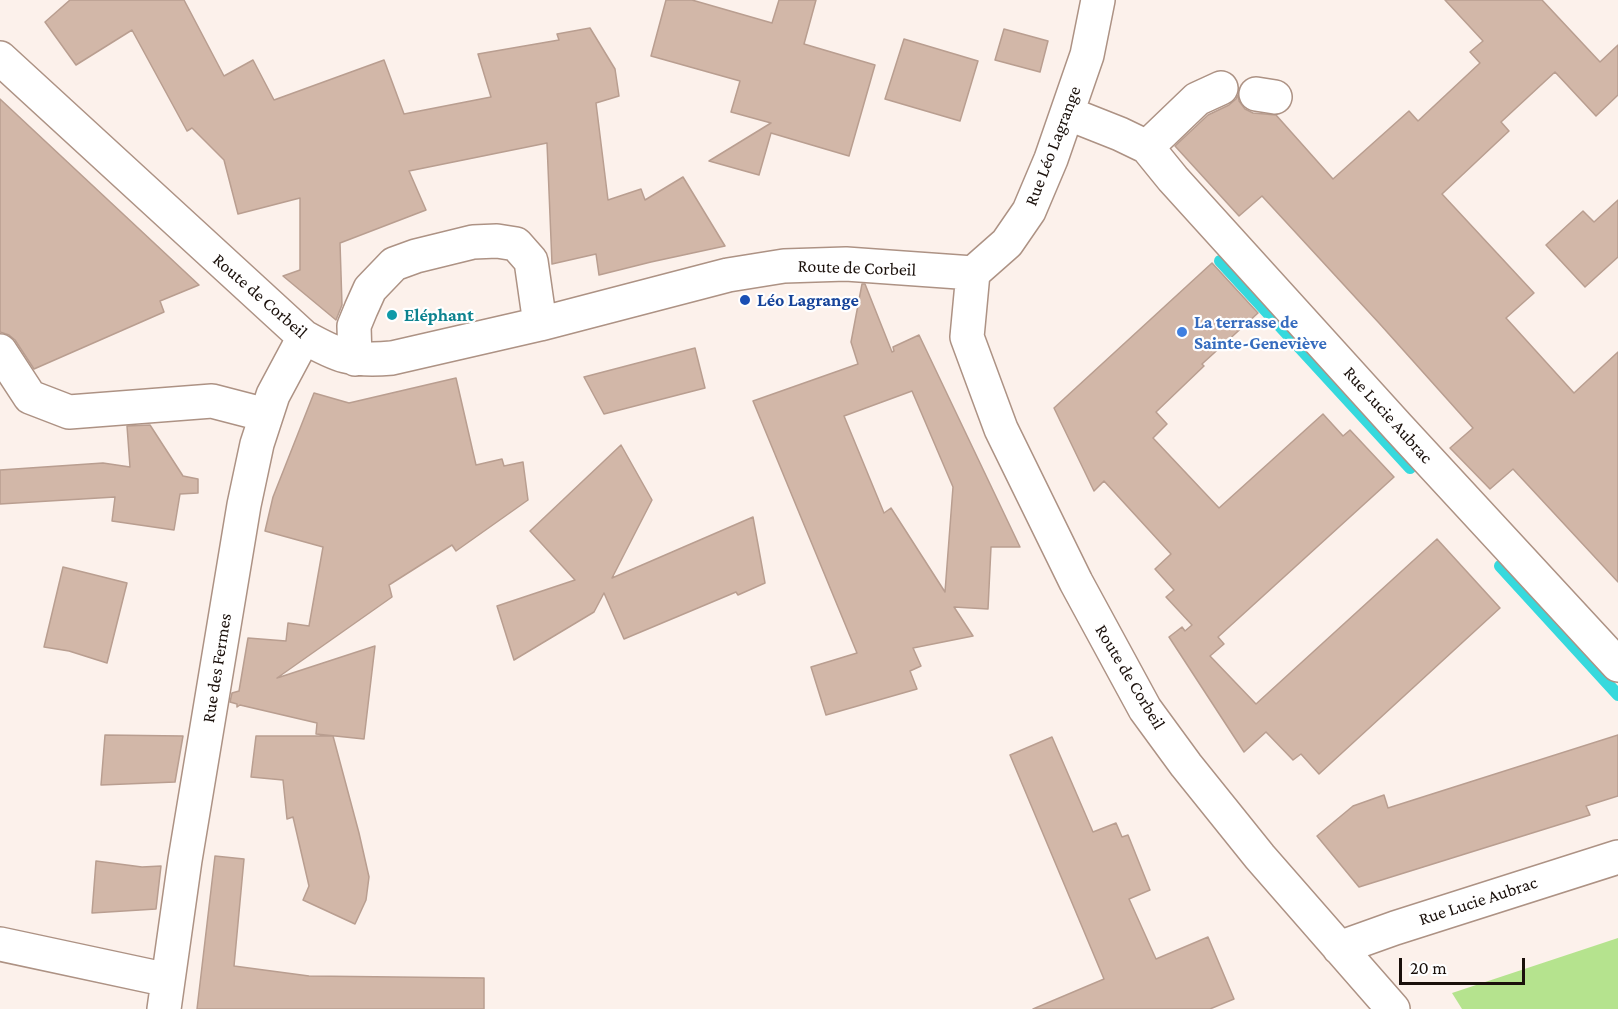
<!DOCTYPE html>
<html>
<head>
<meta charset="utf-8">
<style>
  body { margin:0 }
  #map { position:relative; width:1618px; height:1009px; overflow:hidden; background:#fcf1eb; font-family:"Crimson Pro",serif }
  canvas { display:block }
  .scale { position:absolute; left:1399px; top:958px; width:126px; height:27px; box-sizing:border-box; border:3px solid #1a100b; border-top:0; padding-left:8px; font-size:18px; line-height:21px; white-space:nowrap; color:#1a100b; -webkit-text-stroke:4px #fff; paint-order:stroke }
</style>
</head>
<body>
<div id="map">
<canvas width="1618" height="1009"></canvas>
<div class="scale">20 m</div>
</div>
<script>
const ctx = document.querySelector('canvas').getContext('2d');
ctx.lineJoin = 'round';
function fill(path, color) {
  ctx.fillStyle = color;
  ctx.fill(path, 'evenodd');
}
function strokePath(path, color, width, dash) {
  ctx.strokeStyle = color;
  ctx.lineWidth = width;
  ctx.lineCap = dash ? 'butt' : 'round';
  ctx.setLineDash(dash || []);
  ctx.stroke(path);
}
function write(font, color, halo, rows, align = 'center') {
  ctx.font = font + ' "Crimson Pro",serif';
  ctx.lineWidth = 4.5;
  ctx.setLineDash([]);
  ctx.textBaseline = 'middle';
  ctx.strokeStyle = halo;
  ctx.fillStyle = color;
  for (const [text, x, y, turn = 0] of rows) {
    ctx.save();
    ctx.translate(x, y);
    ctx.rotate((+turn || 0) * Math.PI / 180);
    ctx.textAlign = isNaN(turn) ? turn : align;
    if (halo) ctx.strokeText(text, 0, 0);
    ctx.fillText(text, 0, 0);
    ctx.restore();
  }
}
fill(new Path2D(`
  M1618,938V1009H1462L1452,993Z`), '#b5e38e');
strokePath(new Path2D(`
  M1220,261L1410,468
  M1500,566L1618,695`), '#36d9dd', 12);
const building = new Path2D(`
  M70,0H184L224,76L253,60L274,100L384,60L404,114L491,97L478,54L559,40L557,34L590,28L615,69L619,96L596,103L608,200L641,189L645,200L683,177L725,246L651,262L599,275L596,254L552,264L547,143L409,171L426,210L340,243L342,305L336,320L283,276L300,270V198L238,214L224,160L192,128L187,131L132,30L76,65L45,22Z
  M666,0H692L772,23L779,0H816L804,44L875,65L849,156L771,133L759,175L709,161L771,123L731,112L740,81L651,56Z
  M1445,0H1542L1600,62L1618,45V95L1596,116L1555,72L1501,122L1509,131L1442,194L1534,293L1506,318L1574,393L1618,352V582L1513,469L1490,489L1450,448L1473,428L1379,323L1262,196L1239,216L1175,146L1208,115L1229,105L1236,99L1238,95L1239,101L1245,109L1253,113L1276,115L1333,179L1409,111L1418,121L1480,63L1470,52L1483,41Z
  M1004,29L1048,41L1040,72L995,60Z
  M904,39L978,61L960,121L885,99Z
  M0,99L199,285L160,301L164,312L34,369L15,340L9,335L0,332Z
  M1618,200V257L1585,287L1546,245L1583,211L1594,222Z
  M1212,263L1258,313L1202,364L1204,366L1156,412L1167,424L1153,438L1219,508L1323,414L1343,436L1350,430L1394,477L1218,637L1224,644L1210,656L1256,704L1437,539L1500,608L1319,774L1301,754L1293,760L1266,732L1244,752L1169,637L1182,627L1185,631L1192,625L1166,597L1174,590L1155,569L1171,554L1104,481L1094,491L1054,408Z
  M862,284H865L892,352L894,351L893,347L919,335L1020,547H991L988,609L954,607L973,636L913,648L921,666L910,671L917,689L826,715L811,667L857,653L753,401L858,364L851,342ZM912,391L953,487L945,592L891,508L884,513L844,416Z
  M695,348L705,388L604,414L584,377Z
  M456,378L476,465L502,459L504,466L523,462L528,500L456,551L452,545L389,585L392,597L277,678L375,646L364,739L316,734L317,723L240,705L237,707V704L230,702L232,693L239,691L248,638L286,641L288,623L309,626L323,547L265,531L273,497L314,393L349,403Z
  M150,425L183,476L198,479V493L180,494L174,530L112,521L115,497L0,504V470L103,463L130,467L127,426Z
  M621,445L652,500L612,578L753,517L765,583L738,595L736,592L624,639L604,593L594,612L514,660L497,606L575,580L530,531Z
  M63,567L127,583L107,663L69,651L44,647Z
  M105,735L183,736L175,782L101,785Z
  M1618,735V796L1586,806L1590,815L1359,887L1317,836L1353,806L1384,795L1388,808Z
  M256,736H333L359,833L369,877L366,900L355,924L303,900L309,886L293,817L287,819L283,780L251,777Z
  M1052,737L1093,832L1116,823L1122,837L1128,835L1150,890L1129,899L1156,959L1208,937L1234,999L1210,1009H1033L1104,979L1010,755Z
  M215,856L244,859L234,966L309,976L484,978V1009H197Z
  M96,861L142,867L161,866L156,909L92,913Z`);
fill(building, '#d2b7a8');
strokePath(building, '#b99e90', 1.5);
const minor = new Path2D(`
  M0,58L304,337C338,356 352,362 392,358L540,324L728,275L784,266L846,264L973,273
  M1256,94L1275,97
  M1067,113L1120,134L1147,147L1173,179L1398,427L1618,665
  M1147,147L1197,99L1221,88
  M973,273L967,337L1001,429L1076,582L1145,709L1186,765L1260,857L1393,1009
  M973,273L1007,243L1029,211L1051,159L1087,55L1098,0
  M0,351L30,397L69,412L212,401L266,415
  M355,359L354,326L361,309L370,289L394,264L416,256L473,242L497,241L516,244L531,261L540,324
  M0,944L168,980
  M1339,948L1395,928L1618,857
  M164,1009L185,860L244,505L257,444L273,395L304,337`);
strokePath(minor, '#ad9284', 36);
strokePath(minor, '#fff', 33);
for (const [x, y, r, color] of [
  [745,300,6,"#1a4fb4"],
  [392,315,6,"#0f9aa8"],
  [1182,332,6,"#3f7fe0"]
]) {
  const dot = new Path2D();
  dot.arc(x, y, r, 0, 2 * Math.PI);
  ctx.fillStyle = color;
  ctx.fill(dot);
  strokePath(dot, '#fff', 2);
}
write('18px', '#1a100b', '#fff', [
  ["Rue Léo Lagrange",1053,146,-69],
  ["Route de Corbeil",857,268,2],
  ["Route de Corbeil",260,296,41],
  ["Rue Lucie Aubrac",1388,415,48],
  ["Rue des Fermes",217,668,-81],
  ["Route de Corbeil",1130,677,59],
  ["Rue Lucie Aubrac",1478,901,-18]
]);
write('bold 18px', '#164399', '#fff', [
  ["Léo Lagrange",757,300]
], 'left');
write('bold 18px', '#0d838f', '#fff', [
  ["Eléphant",404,315]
], 'left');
write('bold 18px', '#366cbe', '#fff', [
  ["La terrasse de",1194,322],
  ["Sainte-Geneviève",1194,343]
], 'left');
</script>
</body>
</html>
